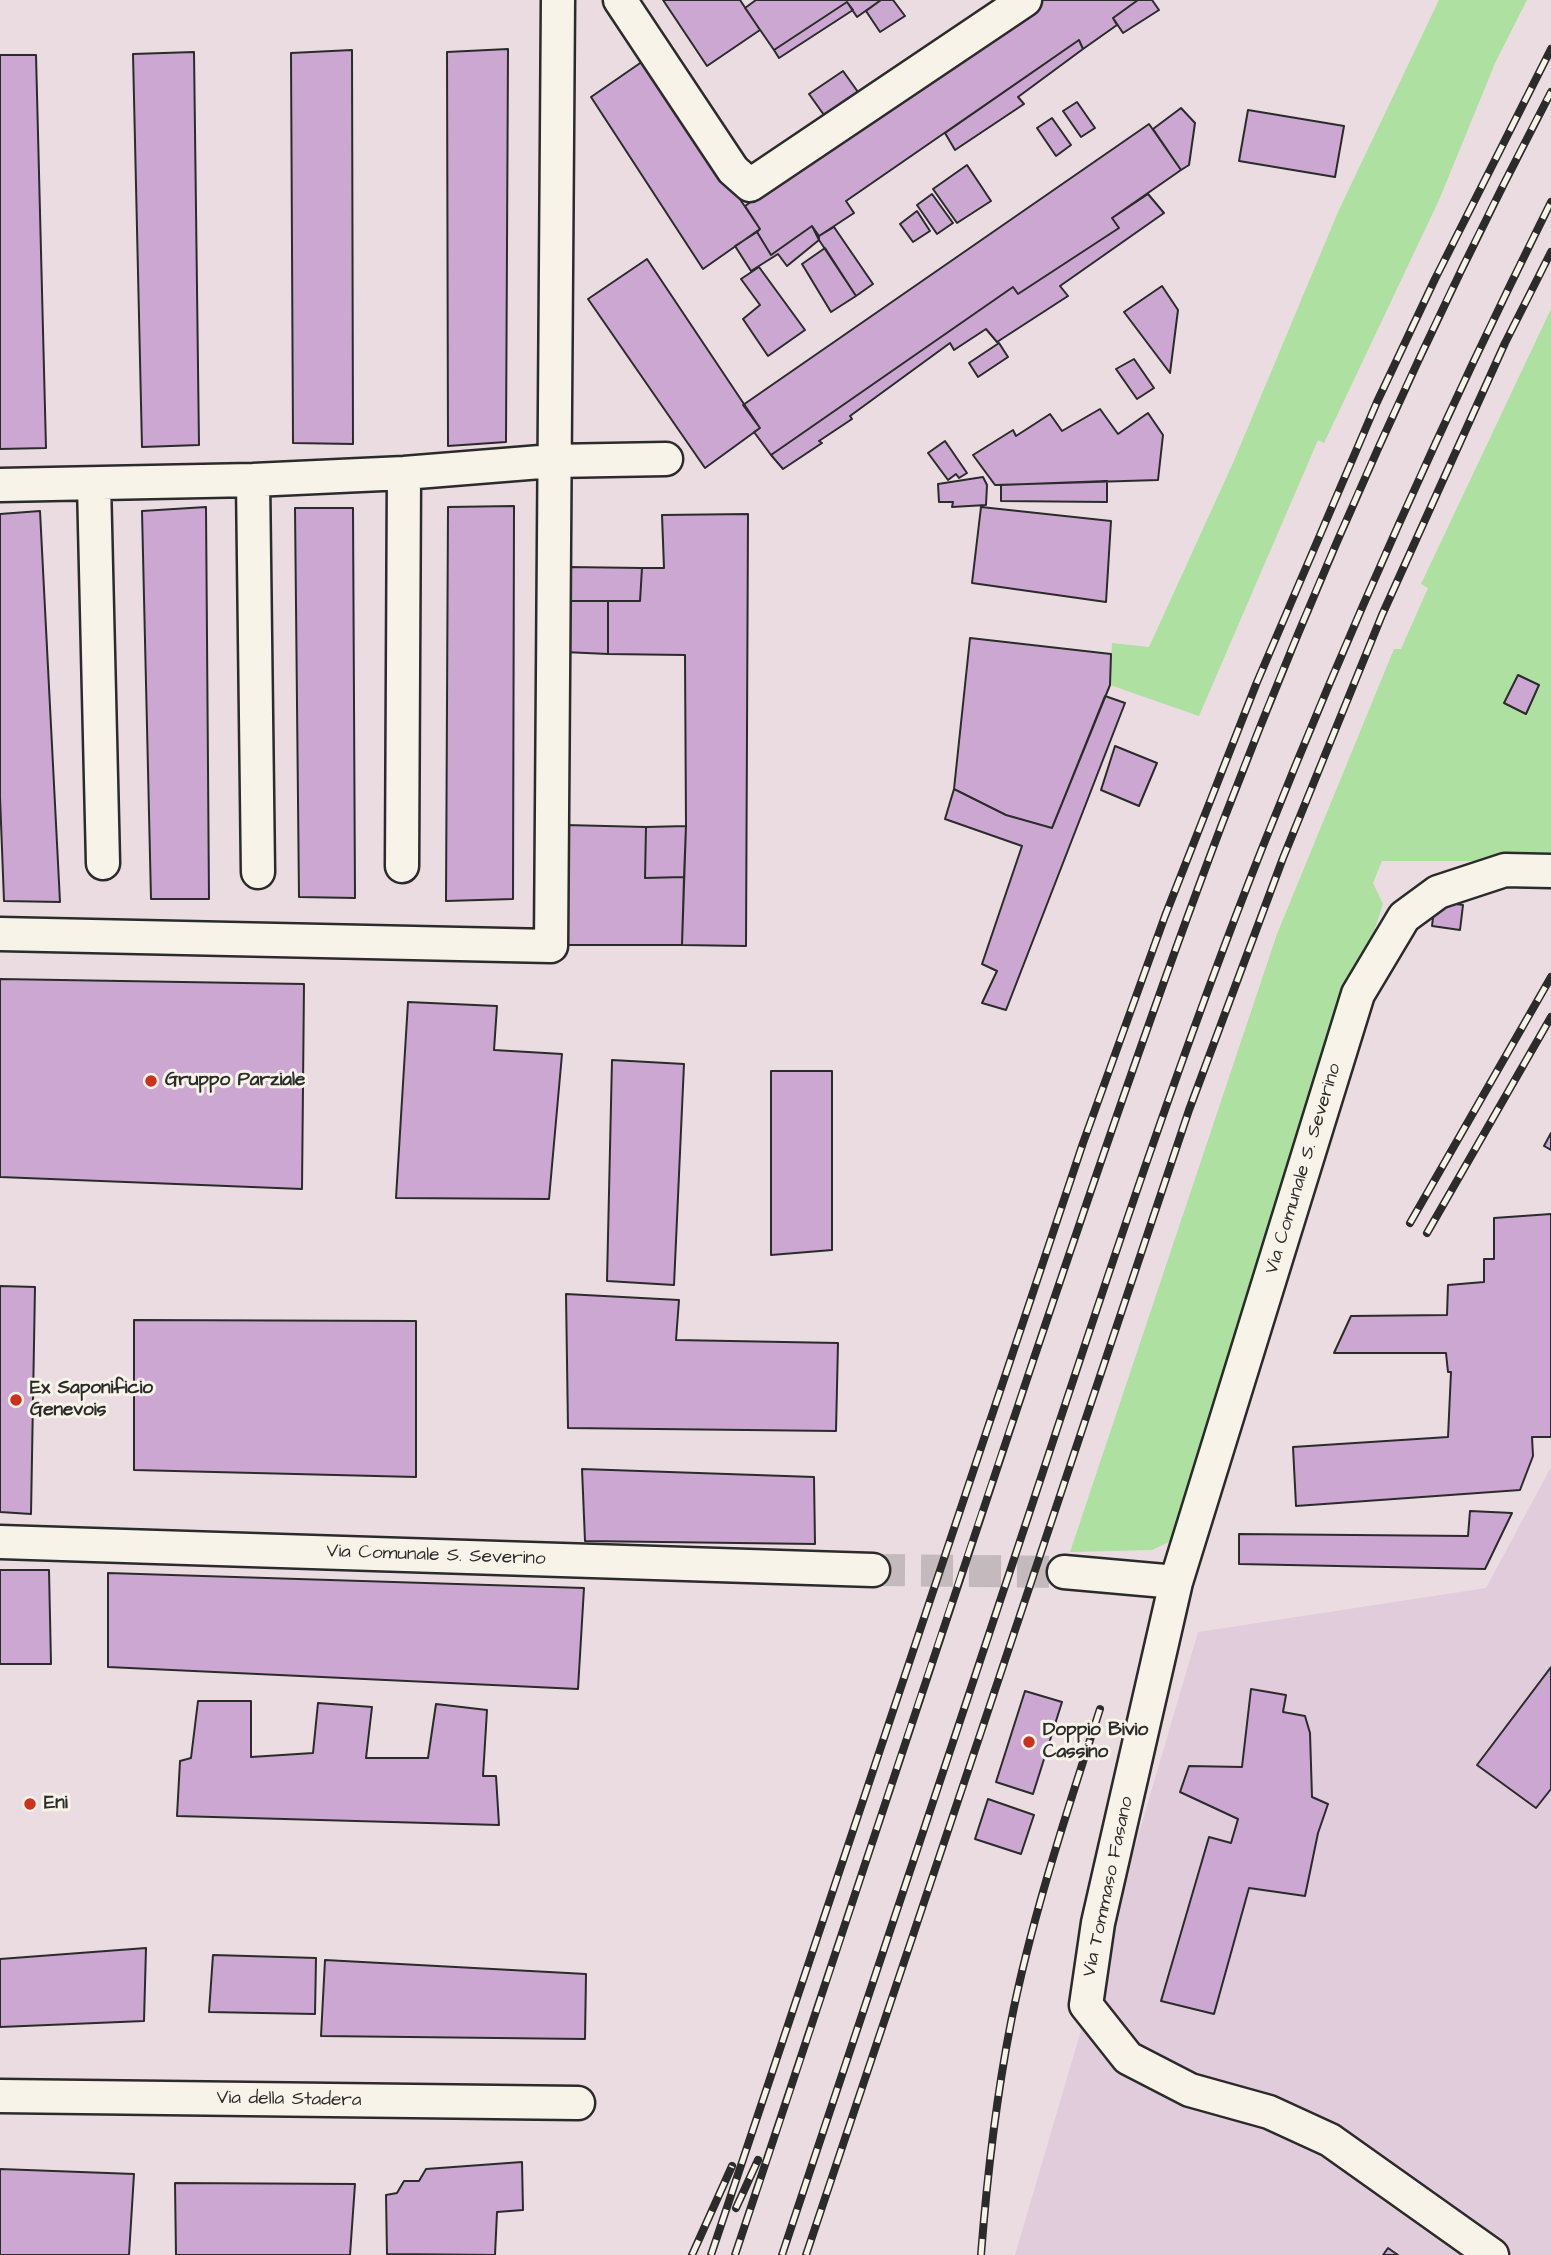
<!DOCTYPE html>
<html>
<head>
<meta charset="utf-8">
<style>
  body { margin:0 }
  canvas { display:block; background:#eadce1 }
</style>
</head>
<body>
<canvas width="1551" height="2255"></canvas>
<script>
const ctx = document.querySelector('canvas').getContext('2d');
ctx.lineJoin = 'round';
function fill(path, color) {
  ctx.fillStyle = color;
  ctx.fill(path, 'evenodd');
}
function strokePath(path, color, width, dash) {
  ctx.strokeStyle = color;
  ctx.lineWidth = width;
  ctx.lineCap = dash ? 'butt' : 'round';
  ctx.setLineDash(dash || []);
  ctx.stroke(path);
}
function write(font, color, halo, rows, align = 'center') {
  ctx.font = font + ' "Architects Daughter",sans-serif';
  ctx.lineWidth = 6;
  ctx.setLineDash([]);
  ctx.textBaseline = 'middle';
  ctx.strokeStyle = halo;
  ctx.fillStyle = color;
  for (const [text, x, y, turn = 0] of rows) {
    ctx.save();
    ctx.translate(x, y);
    ctx.rotate((+turn || 0) * Math.PI / 180);
    ctx.textAlign = isNaN(turn) ? turn : align;
    if (halo) ctx.strokeText(text, 0, 0);
    ctx.fillText(text, 0, 0);
    ctx.restore();
  }
}
fill(new Path2D(`
  M1551,1467V2255H1015L1198,1632L1486,1588Z`), '#e1ccdc');
fill(new Path2D(`
  M1439,0H1527L1496,61L1439,200L1324,443L1318,440L1199,716L1110,685L1112,643L1149,647L1233,463L1338,212Z
  M1551,309V861H1382L1373,883L1383,904L1180,1527L1169,1542L1152,1550L1070,1552L1277,934L1394,649H1401L1428,588L1421,584Z`), '#ade0a1');
const building = new Path2D(`
  M663,0H740L760,30L707,66Z
  M756,0H881L857,17L847,2L774,50L745,8Z
  M881,0H893L905,16L880,32L866,11Z
  M1042,0H1138L1113,18L1117,25L1083,49L1079,40L846,201L854,213L819,236L812,226L771,255L757,232L760,229L745,206Z
  M1138,0H1152L1159,10L1123,33L1113,18Z
  M847,2L853,10L779,58L774,50Z
  M1079,40L1083,49L1018,97L1024,104L955,150L945,133Z
  M508,49L506,442L448,446L447,52Z
  M352,50L353,444L293,443L291,53Z
  M194,52L199,445L142,447L133,54Z
  M0,55H36L46,448L0,449Z
  M646,59L760,229L703,269L591,97Z
  M843,71L858,92L824,115L809,94Z
  M1077,102L1095,128L1081,137L1063,111Z
  M1181,108L1195,123L1189,165L1181,170L1153,129Z
  M1248,110L1344,126L1335,177L1239,161Z
  M1052,118L1071,145L1056,156L1037,128Z
  M1149,124L1181,170L1112,218L1119,228L1018,294L1013,287L771,455L754,432L760,428L743,405Z
  M967,165L991,201L957,223L933,189Z
  M932,194L953,223L937,234L917,205Z
  M1148,194L1164,213L1060,286L1068,296L997,342L986,329L954,350L950,343L850,416L852,419L819,441L822,443L783,469L771,455L1013,287L1018,294L1119,228L1112,218Z
  M917,211L930,231L913,242L900,224Z
  M812,226L819,240L787,266L778,254L751,271L735,246L757,232L771,255Z
  M834,227L873,284L856,296L819,240V236Z
  M825,248L856,296L831,312L802,264Z
  M647,259L760,428L705,468L588,299Z
  M759,267L805,330L768,356L743,319L760,305L741,279Z
  M1162,286L1178,310L1170,373L1124,312Z
  M999,343L1008,357L978,377L969,363Z
  M1134,359L1154,388L1137,399L1116,369Z
  M1100,409L1118,434L1148,413L1163,435L1158,480L995,485L973,455L1013,430L1016,436L1050,414L1062,431Z
  M945,441L967,473L959,478L956,474L948,480L928,453Z
  M983,477L987,485L986,505L952,507L953,502H939L938,484Z
  M1107,481V502L1001,501V485Z
  M514,506L513,899L446,901L448,507Z
  M206,507L209,899H151L142,511Z
  M981,507L1111,521L1106,602L972,583Z
  M295,508H353L355,898L299,897Z
  M40,511L60,902L4,901L0,797V514Z
  M748,514L746,946L682,945L686,826L685,655L608,654V601H640L642,568H664L662,515Z
  M568,567L642,568L640,601H565Z
  M565,601H608V654L564,652Z
  M970,638L1111,654L1110,685L1052,828L1006,815L954,789Z
  M1518,675L1539,685L1526,714L1504,703Z
  M1105,696L1125,703L1006,1010L982,1003L997,971L982,964L1022,846L945,819L954,789L1006,815L1052,828Z
  M1115,746L1157,763L1139,806L1101,790Z
  M565,825L646,827L645,878L684,877L682,945H564Z
  M686,826L684,877L645,878L646,827Z
  M1435,901L1463,905L1460,930L1432,926Z
  M0,979L304,984L302,1189L0,1177Z
  M408,1002L497,1006L494,1050L562,1054L549,1199L396,1198Z
  M612,1060L684,1064L674,1285L607,1281Z
  M771,1071H832V1250L771,1255Z
  M1551,1133V1150L1544,1146Z
  M1551,1214V1437H1532L1533,1456L1520,1490L1296,1506L1293,1447L1448,1437L1451,1372H1448L1446,1353H1334L1351,1316L1447,1315L1448,1285L1484,1282V1259H1494V1218Z
  M0,1286L35,1287L31,1514L0,1512Z
  M566,1294L679,1300L676,1340L838,1343L836,1431L568,1428Z
  M134,1320L416,1321V1477L134,1470Z
  M582,1469L814,1477L815,1544L585,1541Z
  M1470,1511L1512,1513L1485,1569L1239,1564V1534L1468,1536Z
  M0,1570H49L51,1664H0Z
  M108,1573L584,1588L578,1689L108,1667Z
  M1551,1667V1789L1536,1808L1477,1765Z
  M1251,1689L1286,1695L1283,1712L1305,1716L1310,1733L1312,1797L1328,1804L1318,1833L1305,1896L1249,1888L1214,2014L1161,2001L1209,1837L1231,1843L1238,1819L1180,1792L1189,1766L1242,1767Z
  M1025,1691L1062,1702L1033,1794L996,1782Z
  M198,1701H251V1757L313,1753L318,1703L372,1707L366,1758H428L436,1704L487,1710L483,1776H496L499,1825L177,1816L180,1761L191,1758Z
  M988,1799L1034,1815L1021,1854L975,1839Z
  M146,1948L144,2021L0,2027V1959Z
  M213,1955L316,1958L315,2014L209,2012Z
  M325,1960L586,1974L585,2039L321,2036Z
  M522,2162L523,2210L497,2212L495,2255L387,2254L386,2195L397,2193L404,2181H419L426,2169Z
  M0,2169L134,2174L129,2255H0Z
  M175,2183L355,2184L350,2255H176Z
  M1388,2248L1398,2255H1383Z`);
fill(building, '#cba7d1');
strokePath(building, '#2b2b2b', 2);
strokePath(new Path2D(`
  M873,1570L1064,1572`), '#c4b9bd', 32, [32, 16]);
const minor = new Path2D(`
  M620,0L733,170L750,185L1025,0
  M253,480L258,872
  M94,484L103,863
  M0,485L253,480L404,473L553,461L666,459
  M402,866L404,473
  M0,934L551,946L558,0
  M0,1542L873,1570
  M1064,1572L1176,1582
  M0,2096L578,2103
  M1492,2255L1330,2140L1269,2112L1190,2090L1128,2058L1086,2005L1098,1923L1176,1582L1358,994L1404,917L1438,892L1505,870L1551,871`);
strokePath(minor, '#2b2b2b', 37);
strokePath(minor, '#f7f3e8', 32);
const rail = new Path2D(`
  M1410,1223L1551,977
  M1427,1233L1551,1017
  M736,2208L758,2160
  M692,2255L732,2166
  M711,2255L1083,1143L1165,916L1257,682L1377,402L1435,279L1551,49
  M735,2255C835,1957 932,1659 1033,1361C1094,1181 1155,1001 1222,824C1318,574 1427,329 1551,92
  M782,2255C863,2011 945,1767 1026,1523C1101,1296 1175,1068 1263,846C1350,627 1446,413 1551,202
  M806,2255L1189,1110L1283,858L1382,615L1505,343L1551,252
  M981,2255C987,2177 996,2099 1011,2022C1032,1916 1067,1812 1100,1709`);
strokePath(rail, '#2b2b2b', 8);
strokePath(rail, '#f7f3e8', 5, [16]);
for (const [x, y, r, color] of [
  [151,1081,7,"#c8321e"],
  [16,1400,7,"#c8321e"],
  [1029,1742,7,"#c8321e"],
  [30,1804,7,"#c8321e"]
]) {
  const dot = new Path2D();
  dot.arc(x, y, r, 0, 2 * Math.PI);
  ctx.fillStyle = color;
  ctx.fill(dot);
  strokePath(dot, '#f7f3e8', 2.5);
}
write('bold 19px', '#2b2b2b', '#f7f3e8', [
  ["Gruppo Parziale",165,1081],
  ["Ex Saponificio",30,1389],
  ["Genevois",30,1411],
  ["Doppio Bivio",1043,1731],
  ["Cassino",1043,1753],
  ["Eni",44,1804]
], 'left');
write('19px', '#2b2b2b', '#f7f3e8', [
  ["Via Comunale S. Severino",1304,1169,-73],
  ["Via Comunale S. Severino",436,1556,2],
  ["Via Tommaso Fasano",1109,1887,-78],
  ["Via della Stadera",289,2100,1]
]);
</script>
</body>
</html>
